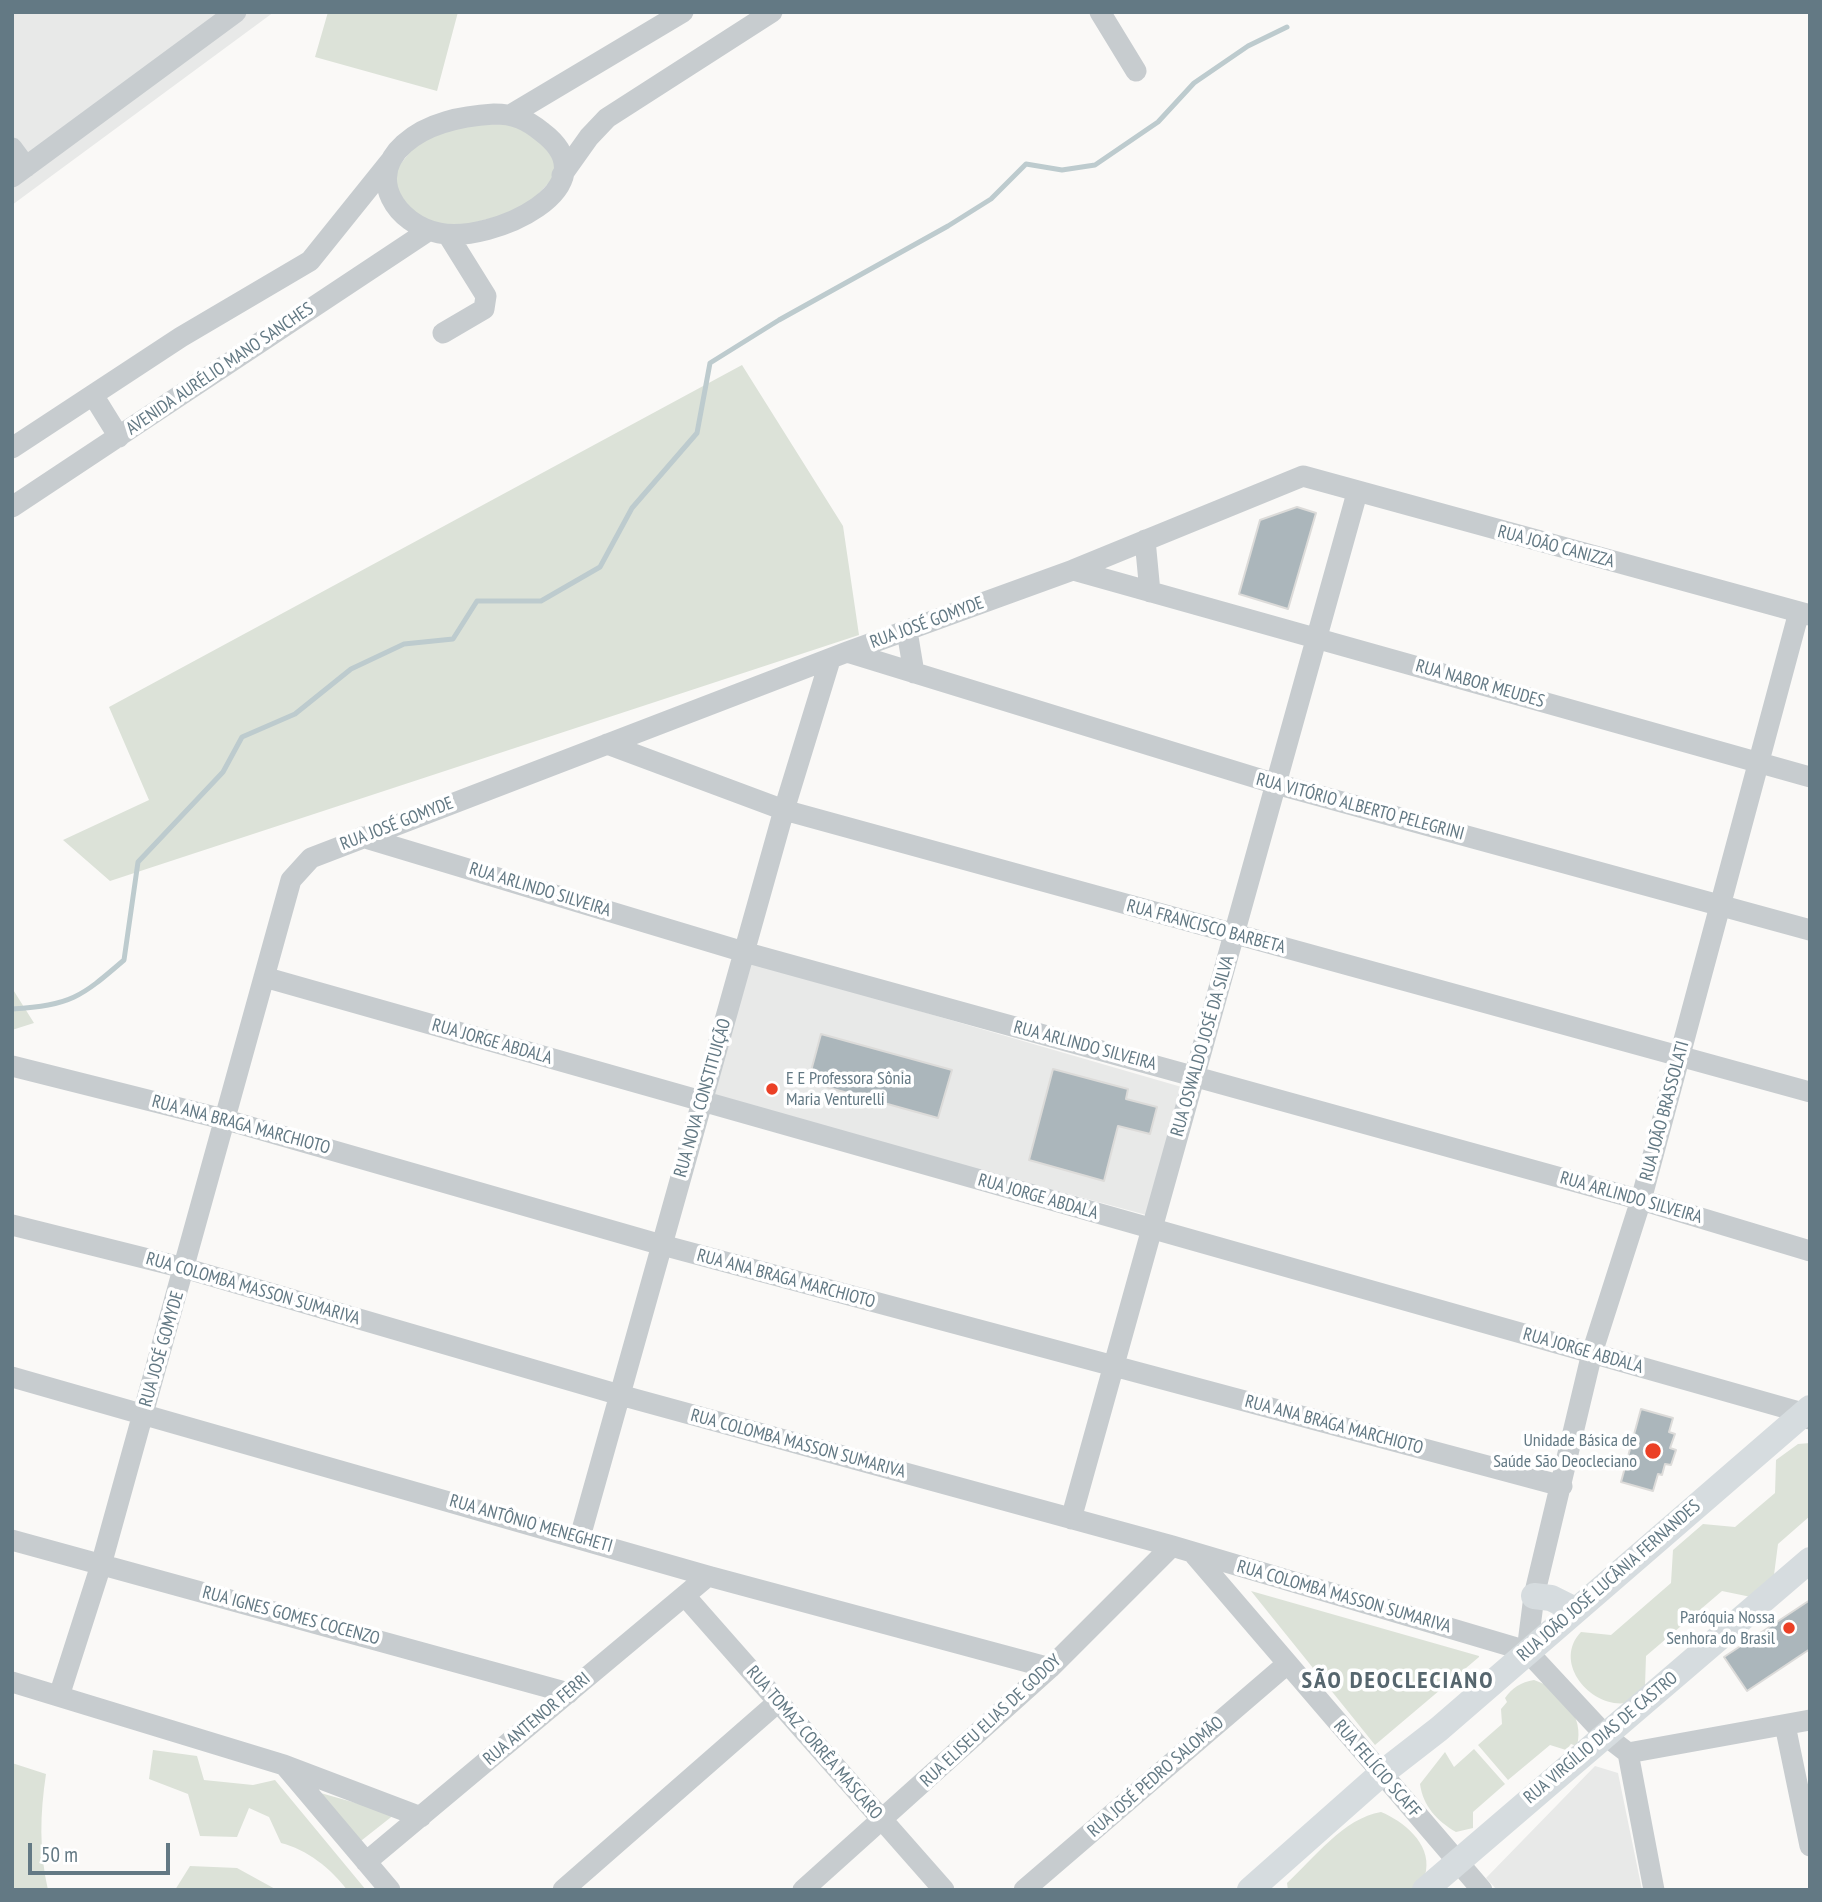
<!DOCTYPE html>
<html>
<head>
<meta charset="utf-8">
<style>
  body { margin:0 }
  #map { position:relative; width:1822px; height:1902px; overflow:hidden; background:#faf9f7; font-family:"PT Sans Narrow",sans-serif }
  canvas { display:block }
  .frame { position:absolute; inset:0; border:14px solid #637984; pointer-events:none }
  .scale { position:absolute; left:28px; top:1843px; width:142px; height:32px; box-sizing:border-box; border:4px solid #637984; border-top:0; padding-left:9px; font-size:21px; line-height:24px; white-space:nowrap; color:#637984; -webkit-text-stroke:5px #fff; paint-order:stroke }
</style>
</head>
<body>
<div id="map">
<canvas width="1822" height="1902"></canvas>
<div class="frame"></div>
<div class="scale">50 m</div>
</div>
<script>
const ctx = document.querySelector('canvas').getContext('2d');
ctx.lineJoin = 'round';
function fill(path, color) {
  ctx.fillStyle = color;
  ctx.fill(path, 'evenodd');
}
function strokePath(path, color, width, dash) {
  ctx.strokeStyle = color;
  ctx.lineWidth = width;
  ctx.lineCap = dash ? 'butt' : 'round';
  ctx.setLineDash(dash || []);
  ctx.stroke(path);
}
function write(font, color, halo, rows, align = 'center') {
  ctx.font = font + ' "PT Sans Narrow",sans-serif';
  ctx.lineWidth = 7;
  ctx.setLineDash([]);
  ctx.textBaseline = 'middle';
  ctx.strokeStyle = halo;
  ctx.fillStyle = color;
  for (const [text, x, y, turn = 0] of rows) {
    ctx.save();
    ctx.translate(x, y);
    ctx.rotate((+turn || 0) * Math.PI / 180);
    ctx.textAlign = isNaN(turn) ? turn : align;
    if (halo) ctx.strokeText(text, 0, 0);
    ctx.fillText(text, 0, 0);
    ctx.restore();
  }
}
fill(new Path2D(`
  M12,12H274L12,205Z
  M747,961L1185,1088L1150,1216L709,1096ZM821,1034L951,1070L938,1117L808,1082ZM1053,1069L1128,1089L1104,1180L1029,1160ZM1134,1101L1157,1107L1150,1134L1127,1128Z
  M1595,1766L1618,1773L1642,1890H1497L1486,1878Z`), '#e8e9e8');
fill(new Path2D(`
  M328,12H458L437,91L315,57Z
  M511,120L547,144L558,173L523,210L449,229L413,218L393,180L395,171L418,142L475,122Z
  M742,365L843,526L859,635L110,881L63,840L149,800L109,707Z
  M12,988L34,1023L12,1030Z
  M1810,1443V1516L1778,1544L1774,1575L1751,1597L1722,1591L1646,1656L1645,1686L1626,1703C1590,1708 1552,1662 1581,1632L1611,1635L1671,1583L1673,1550L1703,1524L1735,1527L1775,1493L1776,1460L1798,1444Z
  M1251,1591L1479,1656V1657L1375,1745Z
  M1534,1680C1562,1689 1585,1717 1577,1746L1571,1744L1566,1750L1550,1745L1508,1780L1478,1745L1502,1724L1501,1709L1507,1702L1505,1698C1512,1688 1521,1682 1534,1680Z
  M1474,1749L1505,1784L1473,1812V1828L1456,1832C1437,1821 1423,1806 1420,1784L1445,1752L1454,1767Z
  M153,1750L197,1756L204,1780L253,1785L275,1780L366,1890H347C332,1869 306,1849 281,1843L269,1817L249,1808L237,1837L200,1836L188,1794L149,1779Z
  M12,1763L46,1774C40,1814 39,1850 48,1890H12Z
  M317,1792L395,1814L357,1844Z
  M1381,1812C1403,1821 1431,1843 1426,1871C1425,1877 1418,1884 1414,1890H1288L1287,1883C1314,1858 1344,1818 1381,1812Z
  M190,1866L237,1868L277,1890H175Z`), '#dce2d8');
strokePath(new Path2D(`
  M12,1009C71,1005 80,998 124,960L138,862L223,772L242,737L295,714L351,669L404,644L453,639L477,601H541L600,567L632,508L697,433L710,363L779,320L948,226L991,199L1026,164L1062,170L1095,165L1158,122L1194,83L1248,46L1287,27`), '#bdcbce', 5);
const building = new Path2D(`
  M1297,507L1316,513L1288,609L1239,594L1260,520Z
  M821,1034L952,1070L938,1118L808,1082Z
  M1053,1069L1128,1089L1126,1099L1157,1107L1150,1134L1118,1126L1104,1181L1029,1160Z
  M1641,1409L1673,1418L1669,1432L1675,1434L1670,1448L1676,1450L1671,1465L1665,1464L1662,1475L1658,1474L1653,1491L1621,1482Z
  M1810,1600V1649L1747,1691L1724,1657Z`);
fill(building, '#abb6bb');
strokePath(building, '#dcdbd9', 2);
strokePath(new Path2D(`
  M1100,12L1136,71
  M494,114C514,114 526,119 542,132C615,187 491,244 439,233C396,224 366,178 404,144C428,122 463,116 494,114Z
  M512,114L683,12
  M12,148L26,167
  M562,175L589,137L607,118L772,12
  M12,177L236,12
  M443,333L484,309L486,296L448,235
  M93,395L119,437
  M12,448L181,337L310,261L392,159
  M12,507L428,231
  M1145,540L1150,592
  M1073,570L1810,777
  M907,631L914,673
  M847,652L1276,784L1810,930
  M607,744L784,810L1810,1092
  M362,837L744,952L1641,1200L1810,1251
  M264,977L1803,1413L1810,1419
  M12,1066L223,1119L662,1245L1562,1486
  M12,1225L184,1268L620,1395L1172,1546L1527,1651L1606,1736L1628,1753L1654,1890
  M12,1377L708,1576L1050,1668
  M1071,1519L1357,493
  M580,1537L784,810L830,660
  M12,1540L569,1693
  M1192,1552L1482,1890
  M685,1596L944,1890
  M1527,1651L1534,1596L1592,1353L1641,1200L1799,612
  M12,1682L284,1765L421,1817
  M59,1696L101,1565L291,880L311,858L847,652L1073,570L1303,476L1810,615
  M1785,1725L1810,1846
  M1628,1753L1810,1720
  M286,1767L390,1890
  M366,1862L708,1576
  M563,1890L778,1702
  M803,1890L1050,1668L1172,1546
  M1024,1890L1287,1664`), '#c7cccf', 21);
strokePath(new Path2D(`
  M1534,1596L1551,1598L1575,1610
  M1250,1890L1381,1774L1439,1729L1810,1408
  M1425,1890L1810,1560`), '#d6dcdf', 26);
for (const [x, y, r, color] of [
  [772,1089,7,"#eb4026"],
  [1653,1451,9,"#eb4026"],
  [1789,1628,7,"#eb4026"]
]) {
  const dot = new Path2D();
  dot.arc(x, y, r, 0, 2 * Math.PI);
  ctx.fillStyle = color;
  ctx.fill(dot);
  strokePath(dot, '#fff', 2.5);
}
write('18px', '#637984', '#fff', [
  ["AVENIDA AURÉLIO MANO SANCHES",220,369,-34],
  ["RUA JOÃO CANIZZA",1556,547,15],
  ["RUA JOSÉ GOMYDE",927,623,-20],
  ["RUA NABOR MEUDES",1480,684,16],
  ["RUA VITÓRIO ALBERTO PELEGRINI",1360,807,15],
  ["RUA JOSÉ GOMYDE",397,824,-21],
  ["RUA ARLINDO SILVEIRA",540,890,17],
  ["RUA FRANCISCO BARBETA",1206,927,15],
  ["RUA JORGE ABDALA",492,1042,16],
  ["RUA ARLINDO SILVEIRA",1085,1046,15],
  ["RUA OSWALDO JOSÉ DA SILVA",1203,1046,-74],
  ["RUA NOVA CONSTITUIÇÃO",703,1098,-74],
  ["RUA JOÃO BRASSOLATI",1665,1111,-75],
  ["RUA ANA BRAGA MARCHIOTO",241,1125,15],
  ["RUA JORGE ABDALA",1038,1197,16],
  ["RUA ARLINDO SILVEIRA",1631,1198,16],
  ["RUA ANA BRAGA MARCHIOTO",786,1279,15],
  ["RUA COLOMBA MASSON SUMARIVA",253,1289,16],
  ["RUA JOSÉ GOMYDE",162,1349,-74],
  ["RUA JORGE ABDALA",1583,1351,16],
  ["RUA ANA BRAGA MARCHIOTO",1334,1425,15],
  ["RUA COLOMBA MASSON SUMARIVA",798,1444,15],
  ["RUA ANTÔNIO MENEGHETI",531,1524,16],
  ["RUA JOÃO JOSÉ LUCÂNIA FERNANDES",1609,1581,-41],
  ["RUA COLOMBA MASSON SUMARIVA",1344,1597,16],
  ["RUA IGNES GOMES COCENZO",291,1616,15],
  ["RUA ANTENOR FERRI",537,1719,-40],
  ["RUA ELISEU ELIAS DE GODOY",991,1721,-43],
  ["RUA VIRGÍLIO DIAS DE CASTRO",1601,1738,-40],
  ["RUA TOMAZ CORRÊA MASCARO",814,1743,49],
  ["RUA FELÍCIO SCAFF",1377,1769,49],
  ["RUA JOSÉ PEDRO SALOMÃO",1156,1777,-41]
]);
write('18px', '#637984', '#fff', [
  ["E E Professora Sônia",786,1079,"left"],
  ["Maria Venturelli",786,1100,"left"],
  ["Unidade Básica de",1637,1441],
  ["Saúde São Deocleciano",1637,1462],
  ["Paróquia Nossa",1775,1618],
  ["Senhora do Brasil",1775,1639]
], 'right');
ctx.letterSpacing = '2px';
write('bold 24px', '#56666e', '#fff', [
  ["SÃO DEOCLECIANO",1398,1681]
]);
ctx.letterSpacing = '0px';
</script>
</body>
</html>
